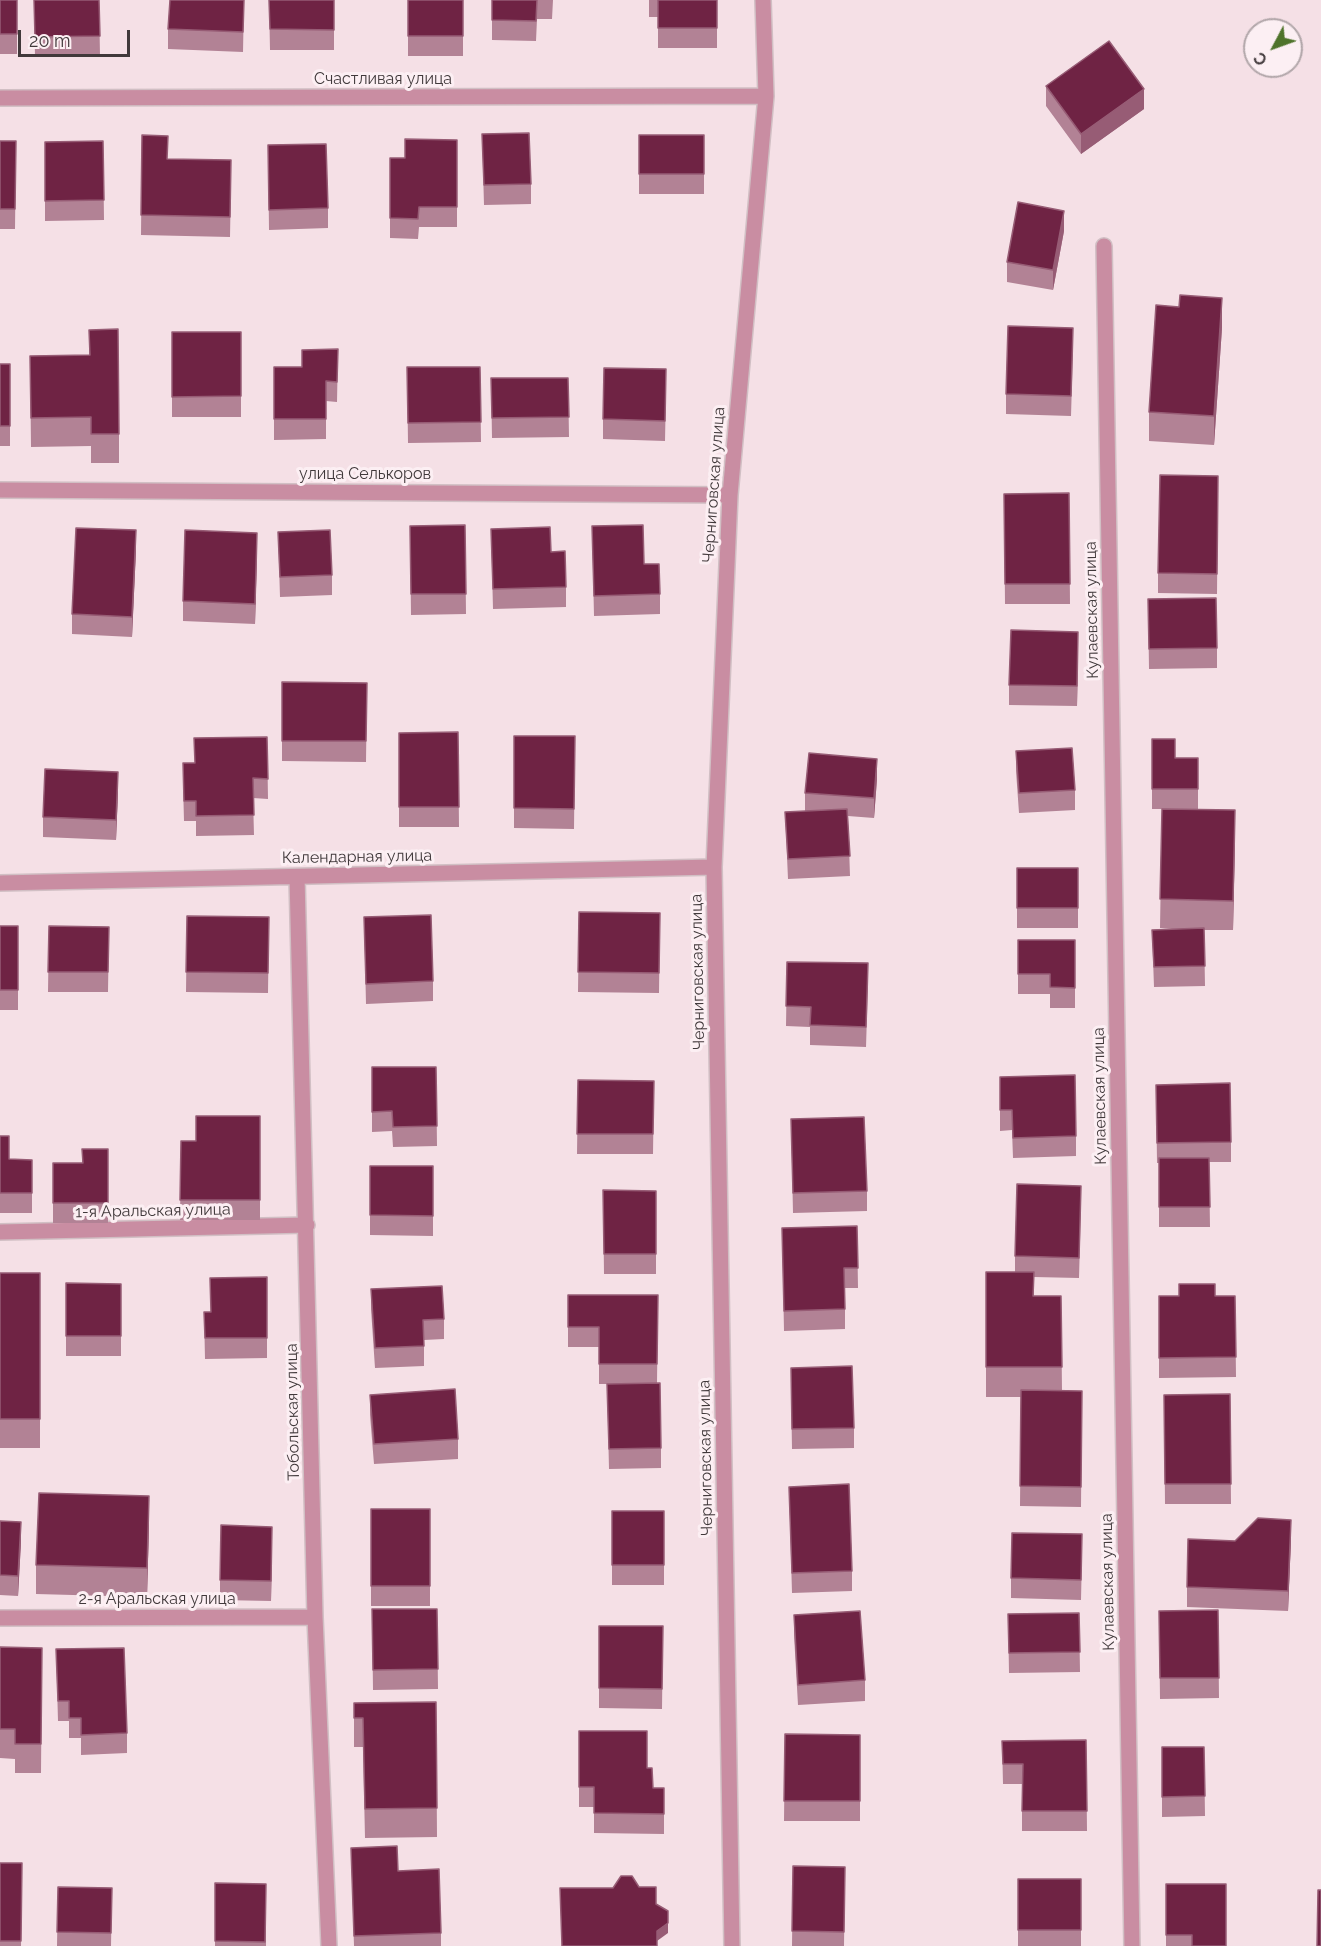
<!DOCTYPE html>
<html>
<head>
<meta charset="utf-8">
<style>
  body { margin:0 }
  #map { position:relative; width:1321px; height:1946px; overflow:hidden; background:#f5e0e6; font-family:Raleway,sans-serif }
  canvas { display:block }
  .north { position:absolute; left:1243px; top:18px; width:60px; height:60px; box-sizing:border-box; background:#fceff3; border:2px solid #b1a6a9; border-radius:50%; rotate:229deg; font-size:16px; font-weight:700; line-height:24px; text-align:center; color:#41393b }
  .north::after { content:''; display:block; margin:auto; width:21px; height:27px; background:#4f732b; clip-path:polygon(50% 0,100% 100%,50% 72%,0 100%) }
  .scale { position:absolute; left:18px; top:30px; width:112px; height:27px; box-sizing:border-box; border:3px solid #41393b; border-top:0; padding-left:8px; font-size:18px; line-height:21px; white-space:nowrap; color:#41393b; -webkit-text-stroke:4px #fceff3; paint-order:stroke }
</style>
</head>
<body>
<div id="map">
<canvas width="1321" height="1946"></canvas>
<div class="north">С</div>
<div class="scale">20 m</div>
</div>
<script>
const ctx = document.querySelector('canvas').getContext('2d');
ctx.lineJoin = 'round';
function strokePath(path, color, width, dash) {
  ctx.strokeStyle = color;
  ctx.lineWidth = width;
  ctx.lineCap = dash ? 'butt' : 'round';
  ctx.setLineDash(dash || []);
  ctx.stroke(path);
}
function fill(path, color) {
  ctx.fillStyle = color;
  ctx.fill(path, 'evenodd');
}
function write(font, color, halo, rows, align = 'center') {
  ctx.font = font + ' Raleway,sans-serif';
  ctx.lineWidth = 6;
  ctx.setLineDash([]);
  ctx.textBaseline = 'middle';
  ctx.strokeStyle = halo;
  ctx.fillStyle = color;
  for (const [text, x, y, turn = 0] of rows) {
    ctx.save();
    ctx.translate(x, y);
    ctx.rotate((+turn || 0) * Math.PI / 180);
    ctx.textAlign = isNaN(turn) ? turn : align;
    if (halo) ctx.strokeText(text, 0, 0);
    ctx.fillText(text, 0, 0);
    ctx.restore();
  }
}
const minor = new Path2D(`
  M0,98L766,96
  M1104,246L1132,1946
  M0,490L730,495
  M297,877L315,1617L329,1946
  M0,883L714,867
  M0,1232L307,1225
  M0,1618L315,1617
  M732,1946L714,867L730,495L766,96L763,0`);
strokePath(minor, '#d1bfc4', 18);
strokePath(minor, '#c98da2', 15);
fill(new Path2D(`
  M0,0H17V54H0Z
  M34,0H99L100,56L35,57Z
  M244,0L243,52L168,49V29Z
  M269,0H334V50H270Z
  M408,0H463V56H408Z
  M492,0H553L552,19H537L536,41L492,40Z
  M649,0H717V48H658V17H649Z
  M1046,86L1144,109L1081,154L1046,106Z
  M482,134L531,184V204L484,205Z
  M142,135L168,159L231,180L230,237L141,235Z
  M639,135H704V194H639Z
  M457,140V227H419L418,239L390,238V158H405Z
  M0,141H16L15,229H0Z
  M103,141L104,220L45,221V142Z
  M268,145L328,208V228L269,230Z
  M1064,231L1053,290L1007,282V262Z
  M1222,328L1214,445L1149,441V412Z
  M89,330L119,434V463H91V446L31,447L30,356L89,355Z
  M172,332H241V417H172Z
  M338,349L337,402L326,401V439L274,440V367H302Z
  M1073,349L1071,416L1006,414V394Z
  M0,364H10V446H0Z
  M407,367H480L481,442L408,443Z
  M491,378H568L569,437L492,438Z
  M666,390L665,441L603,439V419Z
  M1218,476L1217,594L1158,593V573Z
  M1069,493L1070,604H1005L1004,494Z
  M465,525L466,614L411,615L410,526Z
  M592,526L644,564L660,594V614L594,616Z
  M491,529L551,552L566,587V607L493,609Z
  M278,532L332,575V595L280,597Z
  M136,550L132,637L72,634V614Z
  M257,553L255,624L183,621V601Z
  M1148,599L1217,648V668L1149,669Z
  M1078,652L1077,706L1009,705V685Z
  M282,682L367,683L366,762L282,761Z
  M458,732L459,827H399V733Z
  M514,736H575L574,829L514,828Z
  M267,737L268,799L253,798L254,835L196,836V821H184L183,783L194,763Z
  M1152,739L1175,758H1198V809L1235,839L1233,930H1204L1205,986L1154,987L1152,930L1172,929L1160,928L1162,809H1152Z
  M1016,751L1075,790V810L1019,813L1016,771Z
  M877,779L874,818L848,816L850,876L788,879L785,812L805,811V793Z
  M118,792L116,840L43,837V817Z
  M1017,868H1078V928H1017Z
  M579,912L660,913L659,993L578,992Z
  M187,916L269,917L268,993L186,992Z
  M364,917L433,981V1001L366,1004Z
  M0,926H18V1010H0Z
  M49,926L109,927L108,992H48Z
  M1018,940H1075V1008H1050V994H1018Z
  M787,962L868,983L866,1047L810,1045V1027L786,1026Z
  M372,1067H436L437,1146L393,1147L392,1131L372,1132Z
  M1000,1077L1076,1136V1156L1013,1158L1012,1130L1000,1131Z
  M578,1080L654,1081L653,1154H577Z
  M1156,1085L1231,1142V1162H1209L1210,1227H1159V1163H1157Z
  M260,1116V1220H180L181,1141H196Z
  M791,1119L867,1191V1211L793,1213Z
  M0,1136L9,1159L32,1160V1213H0Z
  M82,1149H108V1223H53V1163H82Z
  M370,1166H433V1236L370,1235Z
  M603,1190L656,1191V1274H604Z
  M1081,1206L1079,1278L1034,1277V1296H1061L1062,1391H1082L1081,1507L1020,1506L1021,1397H986V1272H1015V1256Z
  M857,1226L858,1288H845V1329L784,1331L782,1228Z
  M0,1273H40V1448H0Z
  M267,1277V1358L205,1359L204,1312H210Z
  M66,1283L121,1284V1356H66Z
  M371,1289L444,1319V1339L424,1340V1366L375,1368L371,1309Z
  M568,1295H658L657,1383L661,1448V1468L609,1469L607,1384H599V1347H568Z
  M1159,1296H1235L1236,1377L1159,1378Z
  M791,1388L854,1428V1448L792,1449Z
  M1230,1394L1231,1504H1165L1164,1395Z
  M370,1395L458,1439V1459L374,1464L370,1415Z
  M789,1487L852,1571V1591L792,1593Z
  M371,1509H430V1606H371Z
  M612,1511H664V1585H612Z
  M0,1521L21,1542L18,1596L0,1595Z
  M149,1525L147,1597L36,1594V1565Z
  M1291,1540L1288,1611L1187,1607V1587L1235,1541Z
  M272,1547L271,1601L220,1600V1580Z
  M1082,1555L1081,1600L1011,1598V1578Z
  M372,1609H437L438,1689L373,1690Z
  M1218,1610L1219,1698L1160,1699L1159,1611Z
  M1079,1613L1080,1672L1009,1673L1008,1614Z
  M794,1615L865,1680V1701L798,1705L794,1635Z
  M599,1626H663L662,1709L599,1708Z
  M0,1647L42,1648L41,1773H15V1759L0,1758Z
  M56,1649L127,1733V1753L81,1755V1738H69V1721H58Z
  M436,1702L437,1837L365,1838L363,1747H354V1703Z
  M579,1731L647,1768L653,1788H664V1834L594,1833V1807H579Z
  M785,1734L860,1735V1821H784Z
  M1086,1740L1087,1831H1022V1784H1003L1002,1741Z
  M1162,1747H1204L1205,1816L1162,1817Z
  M351,1848L398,1871L441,1933V1946H354Z
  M0,1863H22L21,1946H0Z
  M793,1866L845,1867L844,1946H792Z
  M1018,1879H1081V1946H1018Z
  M215,1883L266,1884V1946H215Z
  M1166,1884L1226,1946H1166Z
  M58,1887L112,1888L111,1946H57Z`), '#b28295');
fill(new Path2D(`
  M1144,89V109L1081,154V134Z
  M1064,211V231L1053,290V270Z
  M1222,298V328L1214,445V416Z
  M136,530V550L132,637V617Z
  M257,533V553L255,624V604Z
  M1078,632V652L1077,706V686Z
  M877,759V779L874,818V798Z
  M118,772V792L116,840V820Z
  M1235,810V839L1233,930V901Z
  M149,1496V1525L147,1597V1568Z
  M1291,1520V1540L1288,1611V1591Z
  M21,1522V1542L18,1596V1576Z
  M272,1527V1547L271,1601V1581Z
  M668,1923V1933L657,1941V1931Z`), '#975c75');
const building = new Path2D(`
  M0,0H17V34H0Z
  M34,0H99L100,36L35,37Z
  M170,0H244L243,32L168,29Z
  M269,0H334V30L270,29Z
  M408,0H463V36H408Z
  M492,0H537L536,21L492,20Z
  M658,0H717V28H658Z
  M1109,41L1144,89L1081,134L1046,86Z
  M529,133L531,184L484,185L482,134Z
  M142,135L168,136L167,159L231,160L230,217L141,215Z
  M639,135H704V174H639Z
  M405,139L457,140V207H419L418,219L390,218V158H405Z
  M0,141H16L15,209H0Z
  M103,141L104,200L45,201V142Z
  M326,144L328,208L269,210L268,145Z
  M1018,202L1064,211L1053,270L1007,262Z
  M1180,295L1222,298L1214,416L1149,412L1156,305L1179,307Z
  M1008,326L1073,328L1071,396L1006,394Z
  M118,329L119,434H91V417L31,418L30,356L90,355L89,330Z
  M172,332H241V396L172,397Z
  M338,349L337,382L326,381V419H274V367H302V350Z
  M0,364H10V426H0Z
  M407,367H480L481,422L408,423Z
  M604,368L666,369L665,421L603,419Z
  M491,378H568L569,417L492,418Z
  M1160,475L1218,476L1217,574L1158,573Z
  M1069,493L1070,584H1005L1004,494Z
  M465,525L466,594H411L410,526Z
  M643,525L644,564H659L660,594L594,596L592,526Z
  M550,527L551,552L565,551L566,587L493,589L491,529Z
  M76,528L136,530L132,617L72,614Z
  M185,530L257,533L255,604L183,601Z
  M330,530L332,575L280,577L278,532Z
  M1216,598L1217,648L1149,649L1148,599Z
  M1011,630L1078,632L1077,686L1009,685Z
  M282,682L367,683L366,741H282Z
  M458,732L459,807H399V733Z
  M514,736H575L574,809L514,808Z
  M267,737L268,779L253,778L254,815L196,816V801H184L183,763H195L194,738Z
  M1152,739H1175V758H1198V789H1152Z
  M1072,748L1075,790L1019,793L1016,751Z
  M809,753L877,759L874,798L805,793Z
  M45,769L118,772L116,820L43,817Z
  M847,809L850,856L788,859L785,812Z
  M1162,809L1235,810L1233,901L1160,899Z
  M1017,868H1078V908H1017Z
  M579,912L660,913L659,973L578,972Z
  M431,915L433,981L366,984L364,917Z
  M187,916L269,917L268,973L186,972Z
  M0,926H18V990H0Z
  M49,926L109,927L108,972H48Z
  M1204,928L1205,966L1154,967L1152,930Z
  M1018,940H1075V988L1050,987V974H1018Z
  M787,962L868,963L866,1027L810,1025L811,1007L786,1006Z
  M372,1067H436L437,1126L393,1127L392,1111L372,1112Z
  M1075,1075L1076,1136L1013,1138L1012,1110H1000V1077Z
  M578,1080L654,1081L653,1134H577Z
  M1230,1083L1231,1142L1157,1143L1156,1085Z
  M196,1116H260V1200H180L181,1141H196Z
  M864,1117L867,1191L793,1193L791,1119Z
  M0,1136H9V1159L32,1160V1193H0Z
  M82,1149H108V1203H53V1163H83Z
  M1159,1158H1209L1210,1207H1159Z
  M370,1166H433V1216L370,1215Z
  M1017,1184L1081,1186L1079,1258L1015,1256Z
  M603,1190L656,1191V1254H604Z
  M857,1226L858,1268H844L845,1309L784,1311L782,1228Z
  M986,1272H1034L1033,1296H1061L1062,1367H986Z
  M0,1273H40V1419H0Z
  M267,1277V1338H205L204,1312H211L210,1278Z
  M66,1283L121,1284V1336H66Z
  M1179,1284H1215V1296H1235L1236,1357L1159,1358V1296H1179Z
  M442,1286L444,1319L423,1320L424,1346L375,1348L371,1289Z
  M568,1295H658L657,1364H599V1327H568Z
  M852,1366L854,1428L792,1429L791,1368Z
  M660,1383L661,1448L609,1449L607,1384Z
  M455,1389L458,1439L374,1444L370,1395Z
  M1021,1390L1082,1391L1081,1487L1020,1486Z
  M1230,1394L1231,1484H1165L1164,1395Z
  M849,1484L852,1571L792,1573L789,1487Z
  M39,1493L149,1496L147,1568L36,1565Z
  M371,1509H430V1586H371Z
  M612,1511H664V1565H612Z
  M1258,1518L1291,1520L1288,1591L1187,1587L1188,1539L1235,1541Z
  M0,1521L21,1522L18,1576L0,1575Z
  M221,1525L272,1527L271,1581L220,1580Z
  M1012,1533L1082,1534L1081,1580L1011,1578Z
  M372,1609H437L438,1669L373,1670Z
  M1218,1610L1219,1678H1160L1159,1611Z
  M860,1611L865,1680L798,1685L794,1615Z
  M1079,1613L1080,1652L1009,1653L1008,1614Z
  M599,1626H663L662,1689L599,1688Z
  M0,1647L42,1648L41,1744H15V1729H0Z
  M124,1648L127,1733L81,1735V1718H69V1701H58L56,1649Z
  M436,1702L437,1808L365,1809L363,1718H354V1703Z
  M579,1731H647V1768H652L653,1788H664V1814L594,1813V1787H579Z
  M785,1734L860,1735V1801H784Z
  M1086,1740L1087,1811H1022L1023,1764H1003L1002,1741Z
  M1162,1747H1204L1205,1796L1162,1797Z
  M397,1846L398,1871L439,1869L441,1933L354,1936L351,1848Z
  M0,1863H22L21,1941H0Z
  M793,1866L845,1867L844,1932L792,1931Z
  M621,1876H632L639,1887H656V1904L668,1911V1923L657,1931V1946H562L560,1888H613Z
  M1018,1879H1081V1930H1018Z
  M215,1883L266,1884L265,1942L215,1941Z
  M1166,1884H1226V1946H1192V1935H1166Z
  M58,1887L112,1888L111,1933L57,1932Z
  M1318,1890H1321V1946H1317Z`);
fill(building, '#6f2344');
strokePath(building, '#975c75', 1.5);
write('16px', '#41393b', '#fceff3', [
  ["Счастливая улица",383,79],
  ["улица Селькоров",365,474],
  ["Черниговская улица",714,485,-86],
  ["Кулаевская улица",1092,610,-91],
  ["Календарная улица",357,857,-1],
  ["Черниговская улица",698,972,-91],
  ["Кулаевская улица",1100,1096,-91],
  ["1-я Аральская улица",153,1211,-1],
  ["Тобольская улица",293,1412,-91],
  ["Черниговская улица",706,1458,-91],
  ["Кулаевская улица",1108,1582,-91],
  ["2-я Аральская улица",157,1599]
]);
</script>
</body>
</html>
